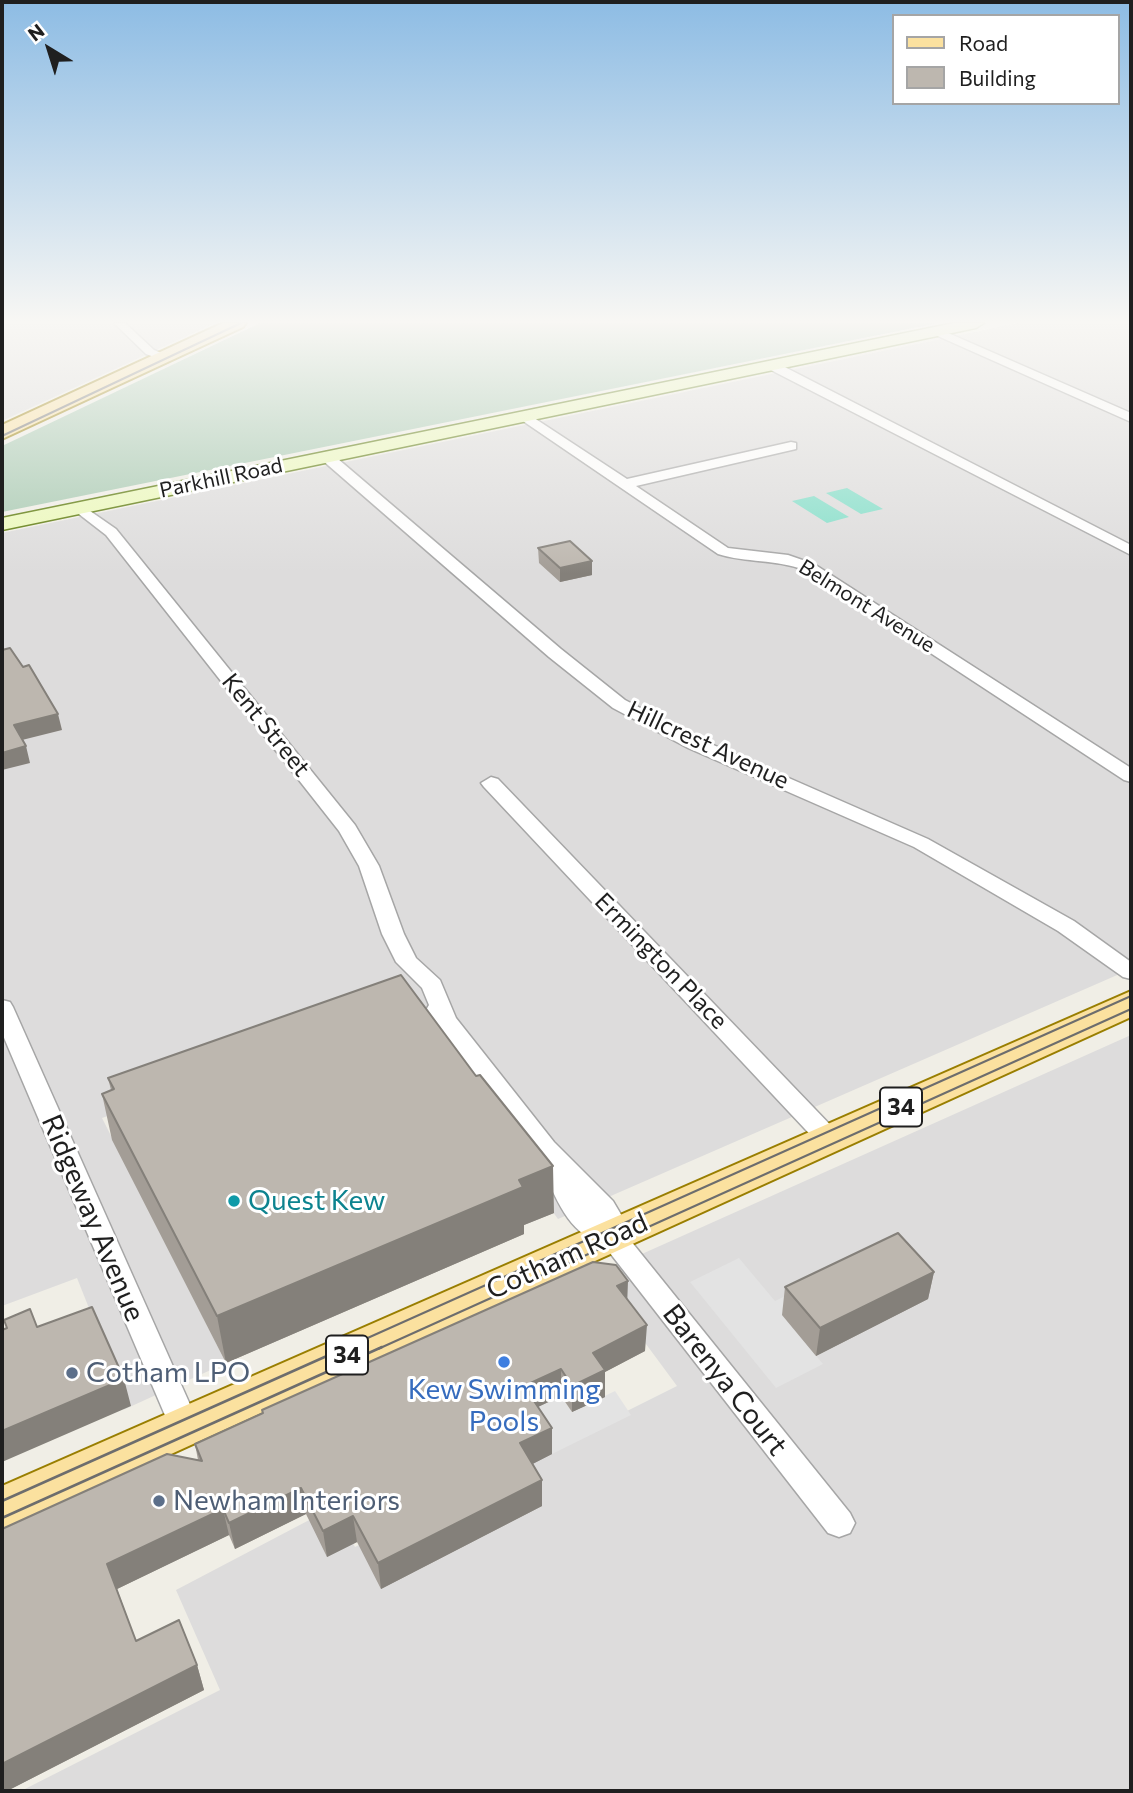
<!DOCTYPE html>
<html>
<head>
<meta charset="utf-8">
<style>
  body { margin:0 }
  #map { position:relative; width:1133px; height:1793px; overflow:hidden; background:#f0eee6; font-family:Commissioner,sans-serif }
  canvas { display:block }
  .frame { position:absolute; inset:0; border:4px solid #1f1f1f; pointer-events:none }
  .legend { position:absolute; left:892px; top:14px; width:228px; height:91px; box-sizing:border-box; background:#fff; border:2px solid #a5a5a5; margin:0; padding:9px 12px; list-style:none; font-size:21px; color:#1f1f1f }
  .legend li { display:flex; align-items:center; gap:14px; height:35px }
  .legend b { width:35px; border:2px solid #a5a5a5 }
  .north { position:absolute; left:14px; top:14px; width:70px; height:70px; -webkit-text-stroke:5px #fff; paint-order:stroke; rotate:322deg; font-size:19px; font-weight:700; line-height:28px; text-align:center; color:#1f1f1f }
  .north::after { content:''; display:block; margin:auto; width:24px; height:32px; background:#1f1f1f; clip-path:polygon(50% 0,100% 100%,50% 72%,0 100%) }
</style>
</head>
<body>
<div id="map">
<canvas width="1133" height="1793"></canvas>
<div class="frame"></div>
<ul class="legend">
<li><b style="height:9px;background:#fbe19f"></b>Road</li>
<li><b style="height:19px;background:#bdb7af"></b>Building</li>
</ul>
<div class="north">N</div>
</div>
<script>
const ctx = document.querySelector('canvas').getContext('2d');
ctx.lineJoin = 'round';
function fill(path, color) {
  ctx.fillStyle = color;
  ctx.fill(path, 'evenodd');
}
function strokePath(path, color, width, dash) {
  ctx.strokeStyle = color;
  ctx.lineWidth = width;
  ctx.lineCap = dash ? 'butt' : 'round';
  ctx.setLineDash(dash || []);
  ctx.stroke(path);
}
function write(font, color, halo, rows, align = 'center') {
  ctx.font = font + ' Commissioner,sans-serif';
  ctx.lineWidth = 6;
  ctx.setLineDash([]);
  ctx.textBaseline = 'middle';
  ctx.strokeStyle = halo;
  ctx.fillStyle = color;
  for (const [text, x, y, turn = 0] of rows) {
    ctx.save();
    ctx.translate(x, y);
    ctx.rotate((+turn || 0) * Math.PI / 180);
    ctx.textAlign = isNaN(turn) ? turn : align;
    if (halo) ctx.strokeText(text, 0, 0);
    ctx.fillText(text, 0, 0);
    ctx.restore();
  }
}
fill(new Path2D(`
  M2,323H215L2,421Z
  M1018,323H1131V969L558,1219L406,1013L102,1118L226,1363L123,1410L128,1406L77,1278L2,1306V533Z
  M1131,1035V1791H21L220,1690L176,1590L334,1507L355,1547L677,1386L595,1275Z`), '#dddcdc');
fill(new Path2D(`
  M260,323H938L2,512V446Z`), '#a7c9b1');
fill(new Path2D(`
  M847,488L883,509L861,514L826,493Z
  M814,496L849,517L827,523L792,501Z`), '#84dec9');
fill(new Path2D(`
  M739,1258L775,1301L851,1263L782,1315L823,1364L776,1388L690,1282Z
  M615,1391L631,1415L552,1454L535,1428L519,1415L560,1395L572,1412Z`), '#e3e3e3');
const street = new Path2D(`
  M114,323H125L154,350L171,357L165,361L146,354Z
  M931,329H939L1131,413V422L931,333Z
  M767,362H775L1131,545V555L767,368Z
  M525,412L627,479L791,442L796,443V449L636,486L728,548L788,555L814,564L1131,768V782L1124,780L804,570C776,559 746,563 718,554L520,419V413Z
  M326,452L331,453L561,649L625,700L702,740L928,839L1074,921L1131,962V979L1123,977L1058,931L914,847L688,748L613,708L549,657L321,459L319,456Z
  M80,504L116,529L355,825L379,866L404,934L416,958L440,980L456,1018L554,1142L613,1201L629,1228L626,1235L850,1513L855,1523L850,1533L839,1537L828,1533L603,1244C567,1233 556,1197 541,1166L543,1162L429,1015L426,1010L429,1005L422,988L396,962L382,934L359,866L339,831L106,535L75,511L73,508Z
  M491,777L498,779L838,1133L842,1139L838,1145L829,1148L820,1145L484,787L481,783Z
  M2,1000L10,1002L13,1007L200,1427L196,1436L185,1440L174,1436L170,1427L2,1033Z`);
const secondary = new Path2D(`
  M954,323H984L976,328L2,530V518Z`);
const primary = new Path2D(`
  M223,323H246L243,327L2,439V425Z
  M1131,991V1017L2,1531V1486Z`);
strokePath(street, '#a6a6a6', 3);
strokePath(secondary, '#597706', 3);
strokePath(primary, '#997e01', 4);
fill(street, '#fff');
fill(secondary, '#ecf9ba');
fill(primary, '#fbe19f');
strokePath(new Path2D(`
  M2,436L241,323
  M343,1349L1131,996
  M378,1349L1131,1009`), '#6d6d6d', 2);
strokePath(new Path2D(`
  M2,1501L347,1347
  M2,1518L382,1347`), '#6d6d6d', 2.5);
fill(new Path2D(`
  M538,548L592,561V575L560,582L539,563Z
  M108,1078L554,1213L524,1225V1234L226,1363L112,1140L102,1094L111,1090Z
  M934,1272L928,1299L816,1356L782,1315L785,1287Z
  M627,1299L645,1351L605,1372V1397L572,1412L561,1396L538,1407L552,1428V1454L532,1464L542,1506L381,1589L357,1542L327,1557L306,1514L235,1549L229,1535L117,1589L136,1641L197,1665L204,1690L7,1791H2L167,1454L198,1460L195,1444L262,1414V1410Z`), '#a39d96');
fill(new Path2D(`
  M592,561V575L560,582V568Z
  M58,714L62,730L18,741L14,725Z
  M26,746L30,763L2,770V753Z
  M553,1166L554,1213L524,1225V1234L226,1363L217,1316L519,1180Z
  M934,1272L928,1299L816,1356L820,1328Z
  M628,1281L627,1307L617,1286Z
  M647,1325L645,1351L605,1372V1397L572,1412V1386L593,1353Z
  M561,1369V1396L525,1413L524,1386Z
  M124,1379L131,1406L2,1462V1431Z
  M552,1428V1454L521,1470L520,1443Z
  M542,1480V1506L381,1589L378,1563Z
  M301,1488L306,1514L235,1549L229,1523Z
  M223,1509L229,1535L115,1590L107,1564Z
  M353,1516L357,1542L327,1557L323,1531Z
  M197,1665L204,1690L7,1791H2V1764Z`), '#84807a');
const building = new Path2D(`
  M570,541L592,561L560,568L538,548Z
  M10,648L23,667L29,665L58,714L14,725L26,746L2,753V650Z
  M401,975L476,1076L480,1075L553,1166L519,1180L523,1187L217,1316L102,1094L114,1089L108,1078Z
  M898,1233L934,1272L820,1328L785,1287Z
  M593,1262L616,1265L628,1281L617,1286L647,1325L593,1353L605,1370L572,1386L561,1369L524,1386L552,1428L520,1443L542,1480L378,1563L353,1516L323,1531L301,1488L229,1523L223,1509L107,1564L136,1641L179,1620L197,1665L2,1764V1529L167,1454L202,1461L195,1444L263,1413L262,1410Z
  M92,1307L124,1379L2,1431V1330L7,1328L4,1320L30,1309L37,1327Z`);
fill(building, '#bdb7af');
strokePath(building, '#84807a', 2);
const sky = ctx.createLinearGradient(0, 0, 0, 574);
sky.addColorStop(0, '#8dbce4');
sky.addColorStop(0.56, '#f8f7f4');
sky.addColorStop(1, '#f8f7f400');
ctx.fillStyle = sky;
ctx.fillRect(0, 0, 1133, 574);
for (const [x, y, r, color] of [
  [234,1201,7,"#0f9aa8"],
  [504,1362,7,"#3f7fe0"],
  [72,1373,7,"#5c6f8a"],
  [159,1501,7,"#5c6f8a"]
]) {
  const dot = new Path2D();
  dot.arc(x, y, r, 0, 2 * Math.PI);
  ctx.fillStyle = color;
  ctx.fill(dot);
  strokePath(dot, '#fff', 2.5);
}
write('21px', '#1f1f1f', '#fff', [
  ["Parkhill Road",221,478,-12],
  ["Belmont Avenue",867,606,32]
]);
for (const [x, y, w] of [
  [901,1107,42],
  [347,1355,42]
]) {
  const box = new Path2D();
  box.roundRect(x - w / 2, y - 19.5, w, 39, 5);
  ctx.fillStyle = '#fff';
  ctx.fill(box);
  strokePath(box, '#1f1f1f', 2);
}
write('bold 23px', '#1f1f1f', null, [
  ["34",901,1107],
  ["34",347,1355]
]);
write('24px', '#1f1f1f', '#fff', [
  ["Kent Street",266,725,51],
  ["Hillcrest Avenue",708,745,25],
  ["Ermington Place",661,961,46]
]);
write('28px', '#0d838f', '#fff', [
  ["Quest Kew",248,1201]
], 'left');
write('28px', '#1f1f1f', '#fff', [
  ["Ridgeway Avenue",93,1218,67],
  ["Cotham Road",567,1256,-24],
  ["Barenya Court",725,1380,52]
]);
write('28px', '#4e5e75', '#fff', [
  ["Cotham LPO",86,1373],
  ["Newham Interiors",173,1501]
], 'left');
write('28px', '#366cbe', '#fff', [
  ["Kew Swimming",504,1390],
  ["Pools",504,1422]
]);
</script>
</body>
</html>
